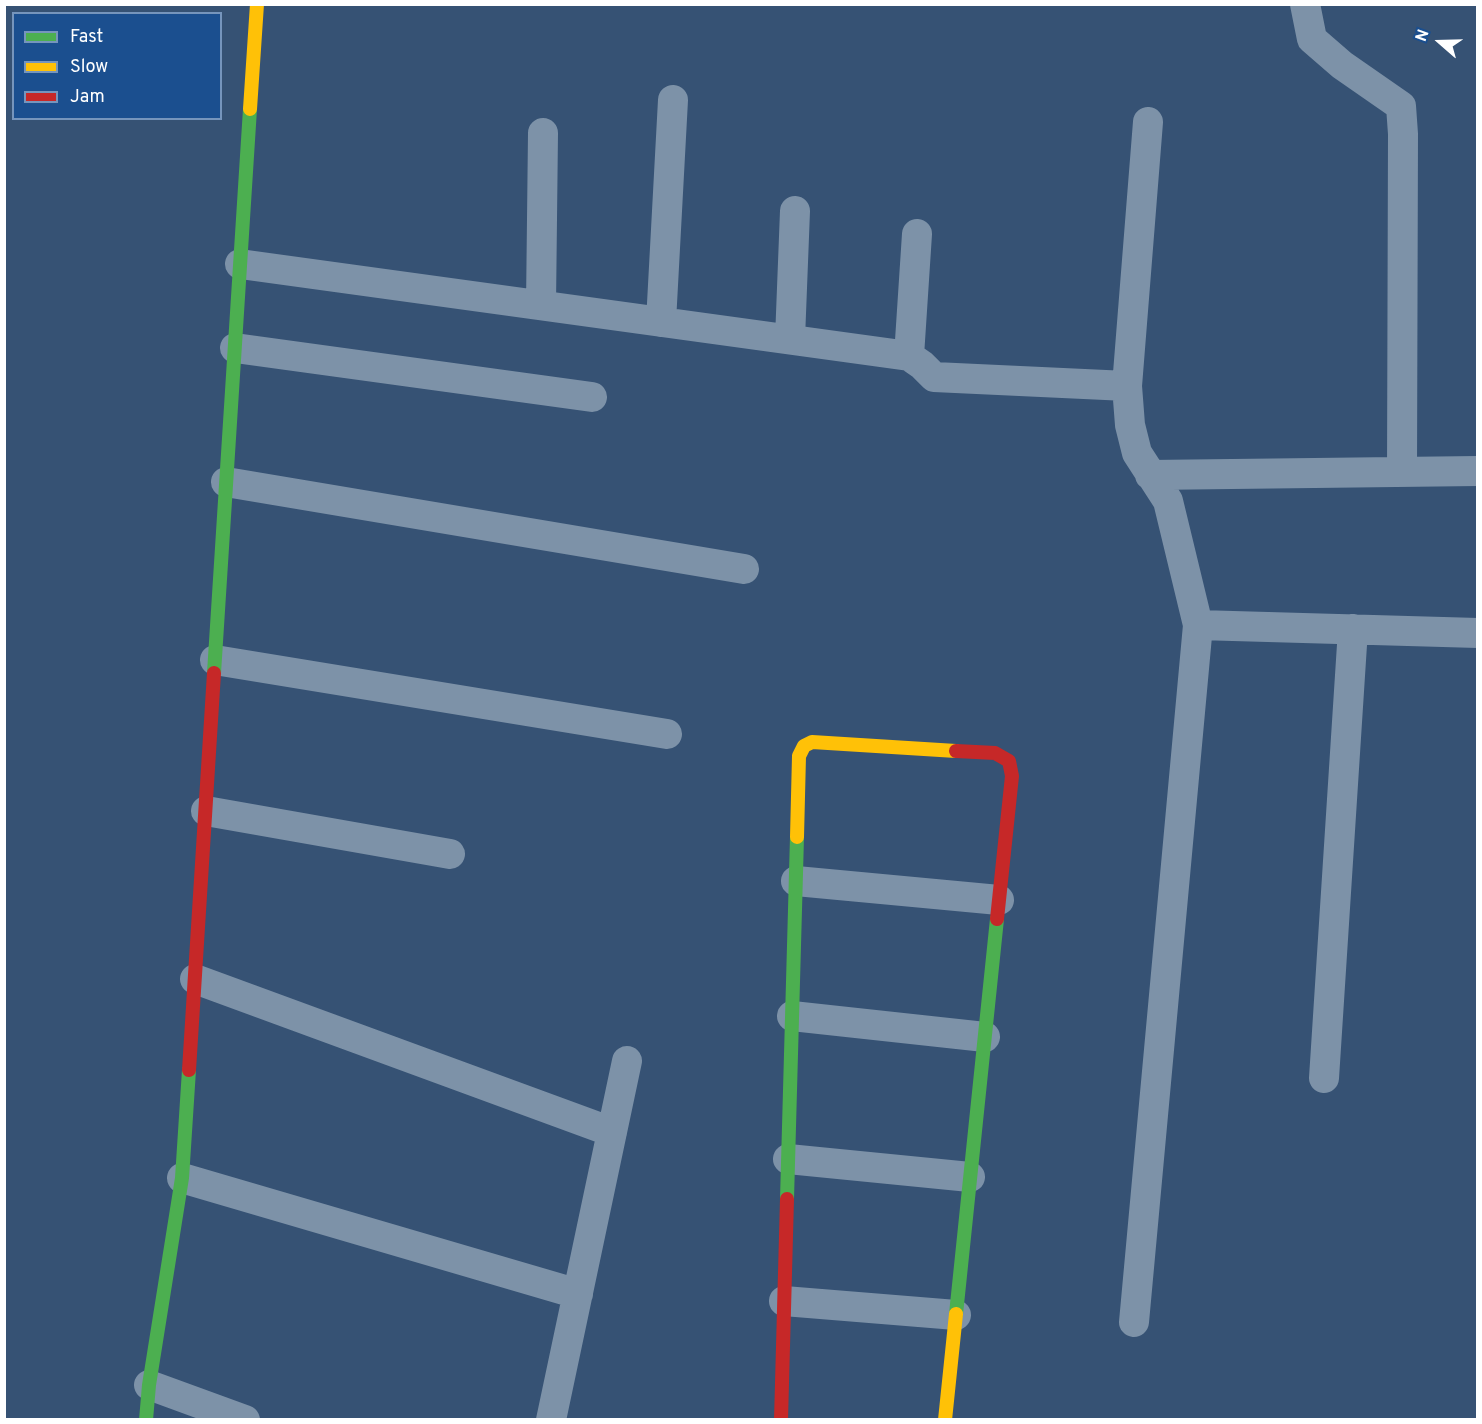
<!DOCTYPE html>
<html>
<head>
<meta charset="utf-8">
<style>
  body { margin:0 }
  #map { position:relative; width:1482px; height:1424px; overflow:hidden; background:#365274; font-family:Overpass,sans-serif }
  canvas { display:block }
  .frame { position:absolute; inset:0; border:6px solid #fff; pointer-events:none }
  .legend { position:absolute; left:12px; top:12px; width:210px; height:108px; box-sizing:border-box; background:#1b4f8f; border:2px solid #7695bc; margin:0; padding:8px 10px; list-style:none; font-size:18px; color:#fff }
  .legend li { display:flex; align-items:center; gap:12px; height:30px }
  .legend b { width:30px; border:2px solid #7695bc }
  .north { position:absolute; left:1410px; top:12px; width:60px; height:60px; -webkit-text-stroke:4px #1b4f8f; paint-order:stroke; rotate:290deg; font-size:16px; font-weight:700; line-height:24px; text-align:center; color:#fff }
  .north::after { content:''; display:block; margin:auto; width:21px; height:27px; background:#fff; clip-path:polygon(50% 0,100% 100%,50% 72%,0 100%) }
</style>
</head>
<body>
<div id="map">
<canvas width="1482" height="1424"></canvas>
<div class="frame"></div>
<ul class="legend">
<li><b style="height:8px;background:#4caf50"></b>Fast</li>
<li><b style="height:8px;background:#ffc107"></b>Slow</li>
<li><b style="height:8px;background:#c62828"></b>Jam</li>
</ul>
<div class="north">N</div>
</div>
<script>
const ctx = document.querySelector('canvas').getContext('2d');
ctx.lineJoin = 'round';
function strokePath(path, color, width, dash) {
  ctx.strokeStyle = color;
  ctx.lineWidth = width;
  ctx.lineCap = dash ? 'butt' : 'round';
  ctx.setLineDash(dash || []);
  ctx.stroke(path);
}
strokePath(new Path2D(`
  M1305,4L1312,39L1342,65L1401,106L1403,134L1402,472
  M240,264L909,356L922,365L934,377L1127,386
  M541,305L543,133
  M661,322L673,100
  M790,339L795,211
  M235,348L592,397
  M909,356L917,234
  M1150,475L1478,471
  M226,482L744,569
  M1198,625L1478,633
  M215,660L667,734
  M206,811L450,854
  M796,881L999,900
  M195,979L612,1132
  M792,1016L985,1037
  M1324,1078L1353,629
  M788,1159L970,1177
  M182,1178L578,1294
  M784,1301L956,1315
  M1134,1322L1198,625L1168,501L1137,453L1130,425L1127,386L1148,122
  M149,1385L245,1420
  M551,1420L627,1061`), '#7d92a8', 30);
strokePath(new Path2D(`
  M214,673L250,109
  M787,1199L797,837
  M956,1314L997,919
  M146,1420L149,1385L182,1178L189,1070`), '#4caf50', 14);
strokePath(new Path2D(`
  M250,109L257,4
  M797,837L799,756L804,746L812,742L956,751
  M945,1420L956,1314`), '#ffc107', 14);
strokePath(new Path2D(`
  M956,751L995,753L1009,761L1012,776L997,919
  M189,1070L214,673
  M781,1420L787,1199`), '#c62828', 14);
</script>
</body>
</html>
